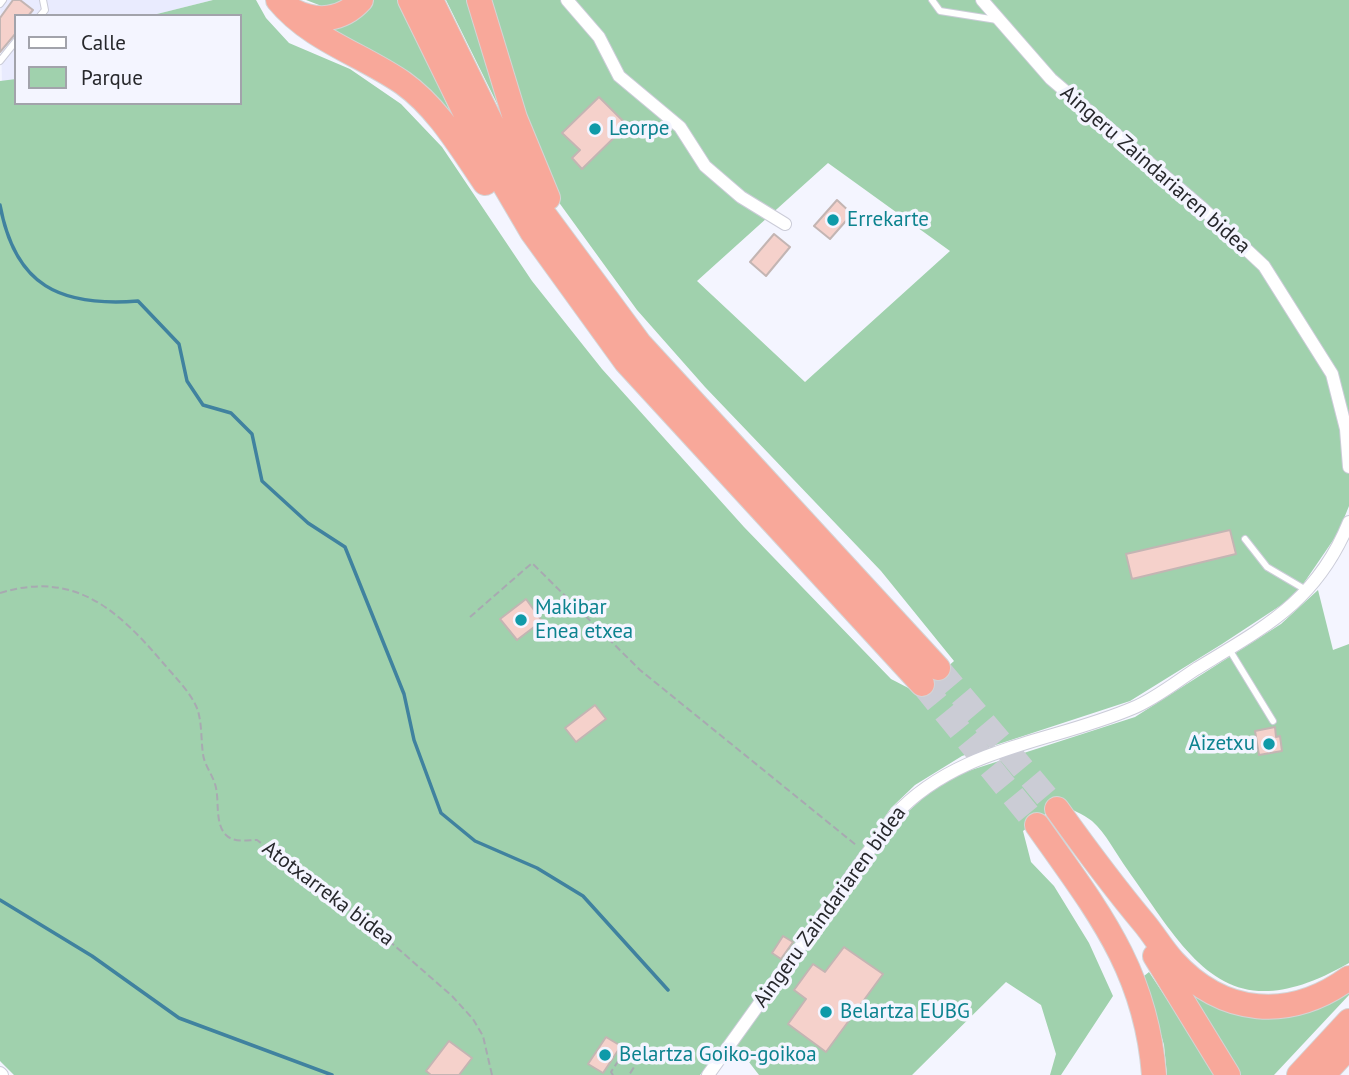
<!DOCTYPE html>
<html>
<head>
<meta charset="utf-8">
<style>
  body { margin:0 }
  #map { position:relative; width:1349px; height:1075px; overflow:hidden; background:#f4f5ff; font-family:"PT Sans",sans-serif }
  canvas { display:block }
  .legend { position:absolute; left:14px; top:14px; width:228px; height:91px; box-sizing:border-box; background:#f4f5ff; border:2px solid #a2a3ab; margin:0; padding:9px 12px; list-style:none; font-size:21px; color:#27282c }
  .legend li { display:flex; align-items:center; gap:14px; height:35px }
  .legend b { width:35px; border:2px solid #a2a3ab }
</style>
</head>
<body>
<div id="map">
<canvas width="1349" height="1075"></canvas>
<ul class="legend">
<li><b style="height:9px;background:#fff"></b>Calle</li>
<li><b style="height:19px;background:#a0d1ad"></b>Parque</li>
</ul>
</div>
<script>
const ctx = document.querySelector('canvas').getContext('2d');
ctx.lineJoin = 'round';
function fill(path, color) {
  ctx.fillStyle = color;
  ctx.fill(path, 'evenodd');
}
function strokePath(path, color, width, dash) {
  ctx.strokeStyle = color;
  ctx.lineWidth = width;
  ctx.lineCap = dash ? 'butt' : 'round';
  ctx.setLineDash(dash || []);
  ctx.stroke(path);
}
function write(font, color, halo, rows, align = 'center') {
  ctx.font = font + ' "PT Sans",sans-serif';
  ctx.lineWidth = 7;
  ctx.setLineDash([]);
  ctx.textBaseline = 'middle';
  ctx.strokeStyle = halo;
  ctx.fillStyle = color;
  for (const [text, x, y, turn = 0] of rows) {
    ctx.save();
    ctx.translate(x, y);
    ctx.rotate((+turn || 0) * Math.PI / 180);
    ctx.textAlign = isNaN(turn) ? turn : align;
    if (halo) ctx.strokeText(text, 0, 0);
    ctx.fillText(text, 0, 0);
    ctx.restore();
  }
}
fill(new Path2D(`
  M0,0H213L149,16H16V79L2,83Z`), '#e9ebfe');
fill(new Path2D(`
  M213,0H256L266,18L289,43L350,69L401,104L442,147L532,281L602,369L744,527L891,679L918,693L954,661L881,571L705,387L637,310L518,146L446,0H1349V506L1338,533L1295,596L1222,644L1130,701L962,756L915,785L891,808L761,995L700,1075H14L0,1061V81L16,79V103H240V16H149ZM828,163L950,251L805,382L697,281Z
  M306,0H399L456,124L317,26L319,5Z
  M1318,590L1333,650L1349,644V963C1227,1033 1192,961 1127,869C1116,854 1106,833 1092,821C1083,814 1070,809 1060,803L1023,831L1031,862L1054,886L1089,943L1113,996L1061,1075H1050L1056,1054L1041,1005L1006,982L912,1075H759L735,1044L900,819L933,789L965,772L1135,717L1281,624Z
  M1149,972L1176,1013L1195,996L1235,1014L1349,989V995L1274,1075H1167L1164,1045L1144,976Z`), '#a0d1ad');
strokePath(new Path2D(`
  M0,205C15,286 60,307 138,301L179,344L187,381L203,405L231,413L252,434L262,481L308,523L345,547L404,694L414,740L441,813L475,841L537,868L583,896L668,990
  M0,900L92,956L179,1018L332,1075`), '#40829f', 3.5);
const building = new Path2D(`
  M13,0H20L33,10L28,16H16V33L0,52V18Z
  M599,97L627,125L582,169L572,158L580,150L562,133Z
  M837,200L852,214L830,239L814,226Z
  M774,234L790,247L766,276L750,262Z
  M1230,530L1236,554L1132,579L1126,554Z
  M526,599L542,621L517,640L500,619Z
  M595,705L606,719L576,742L565,728Z
  M1275,727L1276,737L1280,736L1282,751L1259,755L1255,731Z
  M783,936L793,942L781,959L772,953Z
  M844,947L883,974L826,1052L788,1024L806,999L794,990L813,964L825,972Z
  M606,1037L621,1046L603,1073L588,1064Z
  M449,1041L472,1058L459,1075H431L426,1071Z`);
fill(building, '#f5d1cb');
strokePath(building, '#c3b5b3', 2);
strokePath(new Path2D(`
  M938,668L1057,809
  M922,684L1037,825`), '#cbccd5', 24, [24, 12]);
const service = new Path2D(`
  M932,0L940,11L997,20
  M0,4L3,0
  M40,16L45,10L43,0
  M0,61L16,41
  M1245,539L1267,567L1306,590
  M1229,649L1273,721`);
const minor = new Path2D(`
  M567,0L599,37L619,76L680,127L705,166L741,197L785,224
  M982,0L1051,79L1201,207L1264,266L1332,374L1346,429L1349,467
  M0,1073L2,1075
  M708,1075L894,816C957,747 1051,743 1133,708C1155,699 1176,682 1196,669C1265,627 1317,601 1349,522`);
const motorway = new Path2D(`
  M278,0C311,40 361,54 403,83C438,108 461,148 485,183
  M410,0L481,145L532,232L626,362L922,684
  M431,0L513,167L537,205L639,343L938,668
  M479,0L515,118L548,198
  M292,10C316,23 342,21 361,0
  M1057,809C1085,848 1113,886 1144,923C1154,935 1162,949 1173,961C1223,1016 1290,1021 1349,978
  M1037,825C1096,909 1146,969 1154,1075
  M1155,956L1228,1075
  M1299,1075L1349,1021
  M1323,1075L1349,1047`);
strokePath(service, '#cbccd8', 8);
strokePath(minor, '#cbccd8', 14);
strokePath(motorway, '#d4d4d5', 26);
strokePath(new Path2D(`
  M0,593C75,570 118,610 164,664C175,677 193,695 198,711C202,725 201,740 203,754C204,764 212,774 215,784C220,799 214,823 226,835C234,843 247,840 257,840L379,932L452,996L473,1019L483,1036L492,1075
  M470,617L532,563L640,670L856,845
  M613,1075L611,1072L626,1049L633,1048L641,1056L629,1075`), '#a8a9b1', 2, [7, 3.5]);
strokePath(service, '#fff', 6);
strokePath(minor, '#fff', 12);
strokePath(motorway, '#f8a89a', 24);
for (const [x, y, r, color] of [
  [595,129,7,"#0f9aa8"],
  [833,220,7,"#0f9aa8"],
  [521,620,7,"#0f9aa8"],
  [1269,744,7,"#0f9aa8"],
  [826,1012,7,"#0f9aa8"],
  [605,1055,7,"#0f9aa8"]
]) {
  const dot = new Path2D();
  dot.arc(x, y, r, 0, 2 * Math.PI);
  ctx.fillStyle = color;
  ctx.fill(dot);
  strokePath(dot, '#f4f5ff', 2.5);
}
write('21px', '#0d838f', '#f4f5ff', [
  ["Leorpe",609,129],
  ["Errekarte",847,220],
  ["Makibar",535,608],
  ["Enea etxea",535,632],
  ["Aizetxu",1255,744,"right"],
  ["Belartza EUBG",840,1012],
  ["Belartza Goiko-goikoa",619,1055]
], 'left');
write('21px', '#27282c', '#f4f5ff', [
  ["Aingeru Zaindariaren bidea",1155,170,41],
  ["Atotxarreka bidea",328,894,37],
  ["Aingeru Zaindariaren bidea",830,907,-54]
]);
</script>
</body>
</html>
